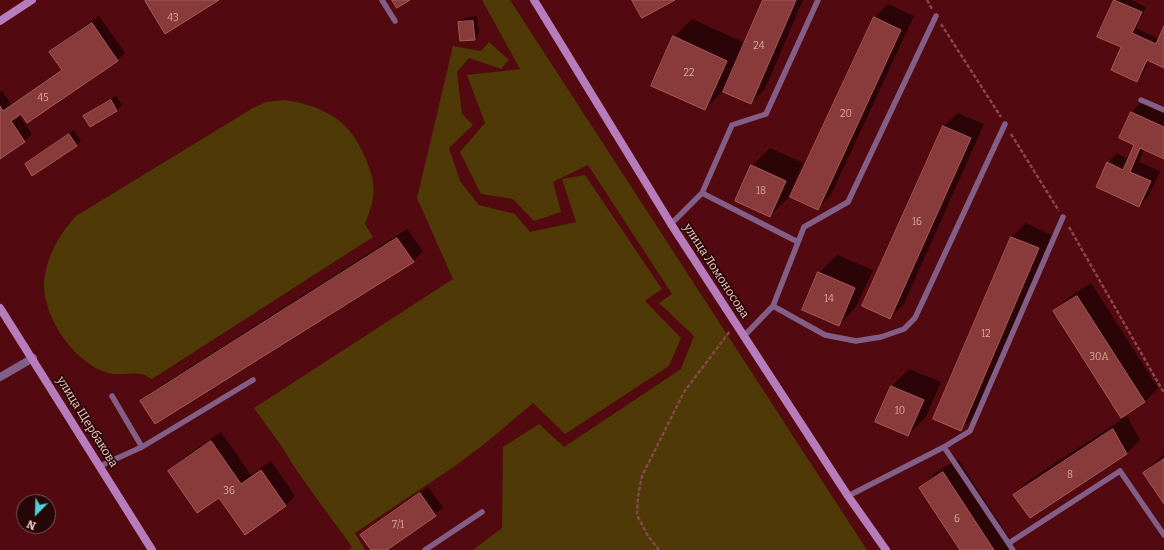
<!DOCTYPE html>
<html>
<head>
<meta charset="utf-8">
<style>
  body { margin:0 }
  #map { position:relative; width:1164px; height:550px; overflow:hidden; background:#52090f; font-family:Bitter,serif }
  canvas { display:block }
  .north { position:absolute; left:16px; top:494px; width:40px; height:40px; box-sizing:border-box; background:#250707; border:1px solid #795554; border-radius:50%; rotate:203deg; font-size:11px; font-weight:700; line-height:16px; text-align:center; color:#f8cbc8 }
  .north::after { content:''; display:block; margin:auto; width:14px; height:18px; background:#52ccd6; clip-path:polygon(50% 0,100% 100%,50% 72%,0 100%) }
</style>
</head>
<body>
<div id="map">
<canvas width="1164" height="550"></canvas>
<div class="north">N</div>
</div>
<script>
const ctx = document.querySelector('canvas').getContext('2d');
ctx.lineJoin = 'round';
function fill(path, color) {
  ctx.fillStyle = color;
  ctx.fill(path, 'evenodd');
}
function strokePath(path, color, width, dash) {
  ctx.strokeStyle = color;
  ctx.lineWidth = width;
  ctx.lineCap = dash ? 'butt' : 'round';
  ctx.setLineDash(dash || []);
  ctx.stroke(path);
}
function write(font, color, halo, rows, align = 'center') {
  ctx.font = font + ' Bitter,serif';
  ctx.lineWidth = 3.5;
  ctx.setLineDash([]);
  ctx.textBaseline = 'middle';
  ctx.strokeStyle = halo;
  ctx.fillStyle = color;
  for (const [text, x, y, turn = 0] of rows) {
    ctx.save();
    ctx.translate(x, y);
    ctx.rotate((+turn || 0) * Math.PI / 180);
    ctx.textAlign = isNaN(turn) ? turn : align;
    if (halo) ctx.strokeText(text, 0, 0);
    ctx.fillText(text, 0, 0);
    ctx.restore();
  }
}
fill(new Path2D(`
  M482,0H510L867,550H473L502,528L503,447L539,424L564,447L681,369L694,336L659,303L672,294L588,165L553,182L561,212L534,221L513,199L481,194L460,152L485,123L467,75L520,69Z
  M489,42L509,60L501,69L469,58L457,72L462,114L473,125L449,148L460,181L479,205L515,214L530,232L576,222L562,179L585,175L662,289L645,301L681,338L669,366L565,434L533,403L487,442L455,466L355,533L365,550H349L352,547L299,474L282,447L254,408L453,279L417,198L453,46L481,51Z
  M284,100C327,106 354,123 368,165C372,174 375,187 373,198C372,207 368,215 365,224L373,237L152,379C149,378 145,374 141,374C129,372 117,377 105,372C71,360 38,310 45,274C49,252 61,232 76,216L253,108L266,102Z`), '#4e3907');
fill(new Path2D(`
  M764,0H803L765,89L751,103L723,91L705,109L674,37L692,19L745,43Z
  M1115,0H1131L1146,7L1136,28L1159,39L1164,29V67L1149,60L1142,76L1137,81L1123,47L1099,36Z
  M888,4L914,16L831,195L818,208L874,18Z
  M99,16L125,53L117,60L28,122L21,113L19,115L32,134L25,141L0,158V92L2,91L11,104L62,69L50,52L58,45Z
  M477,16L479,34L474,39L459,23L464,18Z
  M116,96L122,105L117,110L90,126L85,117L89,112Z
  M1141,102L1164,113V158L1144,149L1139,162L1160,171L1149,196L1139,206L1108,163L1117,153L1129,159L1136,145L1120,138L1132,112Z
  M958,113L984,124L904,304L890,318L864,306L944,126Z
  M74,130L81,141L76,146L26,164L31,160Z
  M770,148L803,163L788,198L770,216L752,166Z
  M1026,223L1052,235L975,416L961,429L935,418L1012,237Z
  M407,229L423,251L413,261L142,401L151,392Z
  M837,255L873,270L856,307L839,325L819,273Z
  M1091,283L1158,388L1145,402L1054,311L1068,298Z
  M909,369L941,382L926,417L908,435L891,387Z
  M1127,416L1140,440L1126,454L1015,495L1028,481Z
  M221,432L251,475L271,461L295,496L286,505L169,471L179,461Z
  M1164,455V503L1144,473L1158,459Z
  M958,459L1017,550H961L921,488L934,474Z
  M428,487L443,507L435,515L385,550H372L362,535L369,528Z`), '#0007');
const building = new Path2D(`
  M147,0H219L165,34L145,1Z
  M392,0H410L397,8Z
  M632,0H675L642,18Z
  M763,0H796L751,104L723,92Z
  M1114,0L1142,12L1132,33L1156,44L1164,26V68L1147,60L1137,82L1111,70L1121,47L1097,37Z
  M874,17L901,30L818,210L790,197Z
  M473,21L475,40L460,41L458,22Z
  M92,23L118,61L27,123L21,114L11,121L25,142L0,159V106L3,111L62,70L49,52Z
  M673,36L727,61L705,110L651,86Z
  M111,100L117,111L90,127L83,116Z
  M1131,112L1164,127V159L1140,148L1130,172L1151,181L1139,207L1096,187L1107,162L1123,170L1134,145L1119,138Z
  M943,126L971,138L890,319L862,306Z
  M69,134L77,146L32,176L25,164Z
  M751,165L786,181L770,217L735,201Z
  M1011,237L1039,248L961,431L933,419Z
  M397,238L414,262L155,424L140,401Z
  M818,272L855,288L839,326L802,310Z
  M1077,296L1145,402L1121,418L1053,311Z
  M891,386L924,400L908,436L875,422Z
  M1113,429L1127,454L1030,518L1013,495Z
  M211,441L241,484L261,470L286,506L245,535L219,498L197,513L168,471Z
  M1164,459V504L1143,473Z
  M943,472L994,550H960L919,488Z
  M420,493L436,516L387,550H371L360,535Z`);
fill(building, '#883b3a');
strokePath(building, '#a85a57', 1);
strokePath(new Path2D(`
  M927,0L932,9
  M941,24L1001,117
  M1011,134L1059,211
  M1069,227L1164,393
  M659,550L648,536L637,515L638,496L642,476L684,392L730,331`), '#87474b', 2.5, [4, 2]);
strokePath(new Path2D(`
  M382,0L395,21
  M1141,100L1164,110
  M702,193L798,242
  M671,224L702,193L732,125L766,114L818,0
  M773,306L825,335L856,341L881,337L904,329L915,318L1005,124
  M744,336L773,306L804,227L848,202L936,16
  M112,396L142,447
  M944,447L1013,550
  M100,466L142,447L253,380
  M848,496L944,447L970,431L1063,217
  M1009,543L1120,471L1164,535
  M425,550L482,512`), '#835f87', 5.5);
strokePath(new Path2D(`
  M0,377L33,358`), '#835f87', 8);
strokePath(new Path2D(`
  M534,0L671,224L848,496L886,550
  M0,21L32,0
  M0,308L152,550`), '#b67cbc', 8);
write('10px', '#dca7a4', null, [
  ["43",173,18],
  ["24",759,46],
  ["22",689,73],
  ["45",43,98],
  ["20",846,114],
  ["18",761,191],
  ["16",917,222],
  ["14",829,299],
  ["12",986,334],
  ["30А",1099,357],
  ["10",900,411],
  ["8",1070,475],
  ["36",229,491],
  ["6",957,519],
  ["7/1",398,525]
]);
write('12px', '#f8cbc8', '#250707', [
  ["улица Ломоносова",716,271,57],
  ["улица Щербакова",87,422,58]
]);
</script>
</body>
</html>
